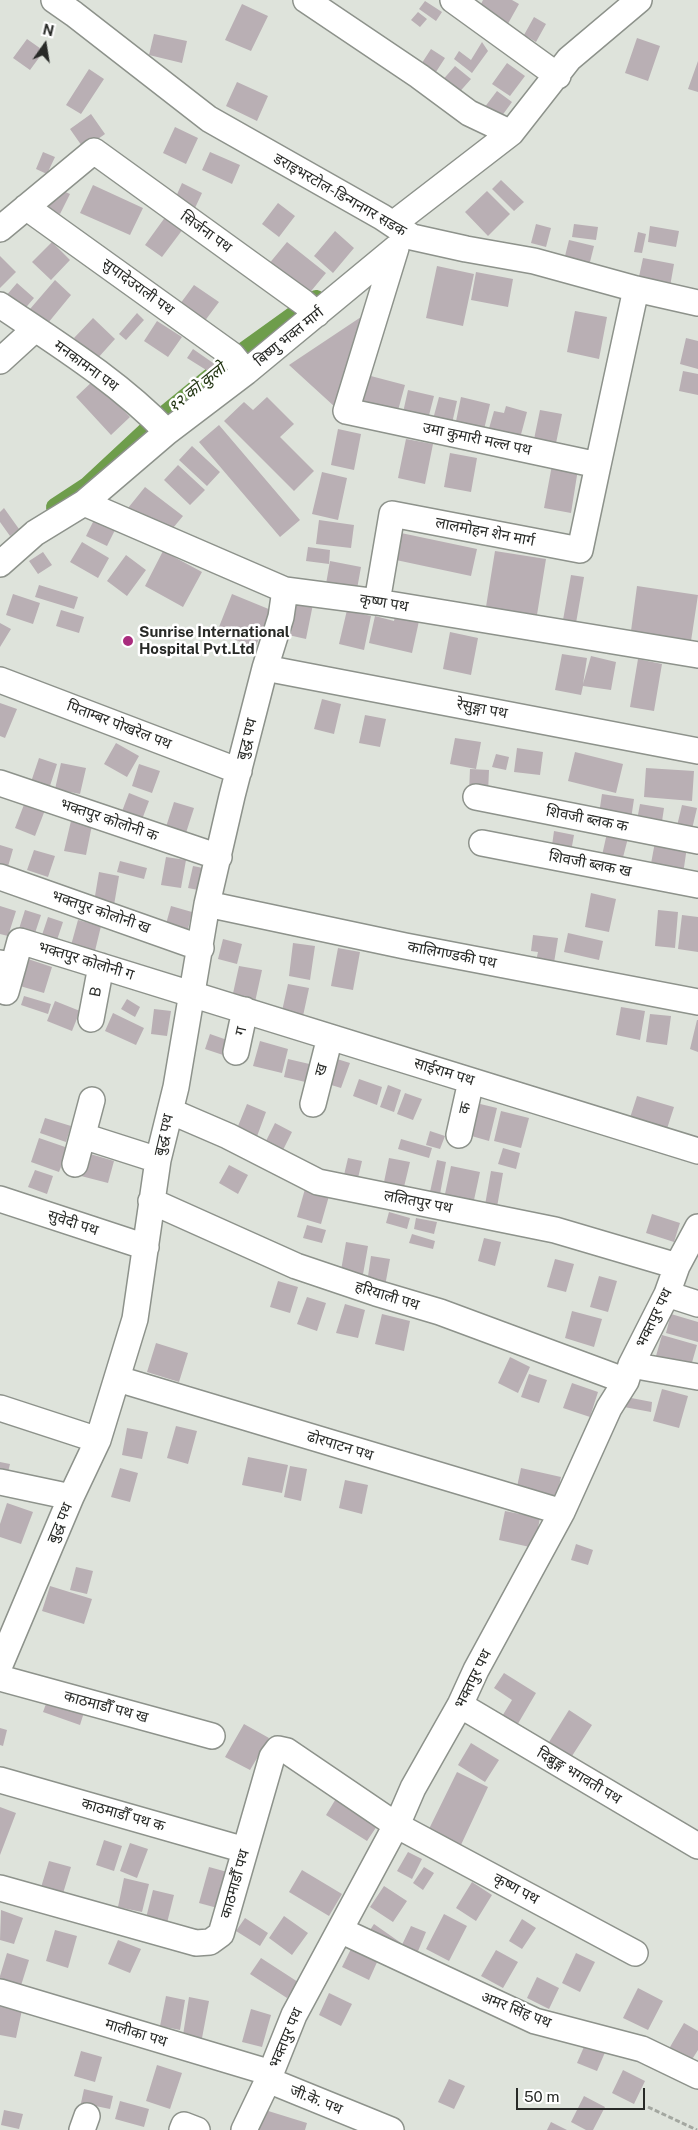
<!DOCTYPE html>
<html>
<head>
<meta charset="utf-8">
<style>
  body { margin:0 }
  #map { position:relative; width:698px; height:2130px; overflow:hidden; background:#dee3db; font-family:"Public Sans",sans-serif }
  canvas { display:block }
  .north { position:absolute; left:20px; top:20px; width:50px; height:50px; -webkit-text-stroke:4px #fff; paint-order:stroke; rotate:13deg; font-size:14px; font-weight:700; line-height:20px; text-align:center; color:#282a27 }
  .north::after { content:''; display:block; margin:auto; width:18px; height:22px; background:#282a27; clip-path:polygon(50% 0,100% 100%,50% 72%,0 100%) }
  .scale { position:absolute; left:516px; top:2088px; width:129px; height:22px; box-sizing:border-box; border:2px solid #282a27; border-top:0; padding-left:6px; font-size:15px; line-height:18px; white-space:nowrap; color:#282a27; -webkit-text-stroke:4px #fff; paint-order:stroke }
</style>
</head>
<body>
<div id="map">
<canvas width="698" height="2130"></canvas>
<div class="north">N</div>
<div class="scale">50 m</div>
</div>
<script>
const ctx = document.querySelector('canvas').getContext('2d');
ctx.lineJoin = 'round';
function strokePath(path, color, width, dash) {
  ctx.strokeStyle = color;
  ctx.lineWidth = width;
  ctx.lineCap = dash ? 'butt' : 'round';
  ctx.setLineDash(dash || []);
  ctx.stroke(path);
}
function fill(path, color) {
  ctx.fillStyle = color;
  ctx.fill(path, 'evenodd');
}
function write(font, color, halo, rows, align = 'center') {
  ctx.font = font + ' "Public Sans","Noto Sans Devanagari",sans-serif';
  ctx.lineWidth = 5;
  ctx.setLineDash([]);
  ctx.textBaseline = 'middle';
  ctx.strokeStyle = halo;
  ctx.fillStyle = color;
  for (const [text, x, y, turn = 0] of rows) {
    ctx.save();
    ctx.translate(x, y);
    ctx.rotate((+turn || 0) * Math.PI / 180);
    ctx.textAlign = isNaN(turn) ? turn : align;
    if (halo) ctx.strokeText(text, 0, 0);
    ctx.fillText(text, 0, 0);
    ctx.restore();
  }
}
strokePath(new Path2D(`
  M55,507L87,486L159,419L231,360L316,299`), '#6e9d4b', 18);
fill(new Path2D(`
  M483,0H512L519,4L505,29L476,14Z
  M425,1L442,12L436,21L419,9Z
  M242,4L268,16L251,51L225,40Z
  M418,12L427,19L420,27L411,20Z
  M534,17L546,24L536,42L524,35Z
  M154,34L187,41L182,63L149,55Z
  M637,38L660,46L648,81L625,73Z
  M27,39L44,51L30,70L13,58Z
  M482,42L488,51L472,73L454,59L459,51L471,60Z
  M431,49L445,58L432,78L418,69Z
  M698,61V92L688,89Z
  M507,63L525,76L510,96L492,84Z
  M455,66L471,79L456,96L440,83Z
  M89,69L104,79L81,114L66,105Z
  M237,82L268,96L257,121L226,106Z
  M497,91L512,102L496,124L481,112Z
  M91,114L105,134L84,149L70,129Z
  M175,127L198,138L186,164L163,153Z
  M43,152L55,157L47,174L36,169Z
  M210,152L240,165L232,184L202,170Z
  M501,180L524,202L514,211L492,189Z
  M182,183L202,193L195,208L175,199Z
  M93,185L143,208L130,235L80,213Z
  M52,186L70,194L60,214L42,206Z
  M487,191L510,214L488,236L465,212Z
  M278,203L295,216L279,237L262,224Z
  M166,216L183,229L162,257L145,245Z
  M536,224L551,228L546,247L531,243Z
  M574,224L598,227L596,240L572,237Z
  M650,226L679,231L676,247L648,242Z
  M335,231L354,248L333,273L314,256Z
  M638,232L646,234L642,253L634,252Z
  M569,240L594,246L588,270L563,264Z
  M52,242L70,260L51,280L32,262Z
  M287,242L326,273L307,296L268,265Z
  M0,256L16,272L0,288Z
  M643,258L674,264L669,292L637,286Z
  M437,266L474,274L463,326L426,318Z
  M476,272L513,279L508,307L471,300Z
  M55,280L71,295L48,323L30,309Z
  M17,283L34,298L22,312L5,297Z
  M194,285L219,302L204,322L180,304Z
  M575,311L607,317L599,359L567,352Z
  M137,313L144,320L126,340L119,334Z
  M361,317L335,407L289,365Z
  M93,318L115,339L97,359L74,338Z
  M157,321L182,337L168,357L144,341Z
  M686,338L698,341V369L680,364Z
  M193,349L216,365L211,373L187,358Z
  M683,371L698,374V395L679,391Z
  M367,375L405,385L397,414L360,404Z
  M95,379L130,417L111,435L76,397Z
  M408,390L434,396L427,423L402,417Z
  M267,397L294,424L280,437L314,471L294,491L224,421L244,402L253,410Z
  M439,397L457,401L451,428L432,423Z
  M461,397L490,404L482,438L454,431Z
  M506,406L527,412L519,442L486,439L494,411L504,413Z
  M540,410L562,414L555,448L533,444Z
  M219,425L300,520L280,537L199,442Z
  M338,429L361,434L354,470L331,465Z
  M406,439L433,444L425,484L398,478Z
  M192,446L220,472L207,486L179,460Z
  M450,453L477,458L471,492L444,487Z
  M178,465L205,490L190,505L164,480Z
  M552,465L578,469L571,513L544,508Z
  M322,472L347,478L338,520L312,514Z
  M145,487L183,516L168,534L124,513Z
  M4,508L19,529L10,536L0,522V512Z
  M94,520L115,530L107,546L86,536Z
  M319,520L354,525L351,548L316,544Z
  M401,533L477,549L471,576L396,560Z
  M82,542L109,558L98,578L70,562Z
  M308,547L330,550L329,564L306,561Z
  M163,551L202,572L183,607L145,586Z
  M495,551L546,559L536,621L485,613Z
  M43,552L52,565L38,574L29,561Z
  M126,555L146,570L127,596L107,581Z
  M330,561L361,567L357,589L326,584Z
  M571,575L584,577L576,623L563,620Z
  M39,585L78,597L74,609L35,597Z
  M637,586L698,595L691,641L631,631Z
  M13,594L40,603L33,624L6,615Z
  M232,594L271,610L255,648L217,632Z
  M292,600L313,604L306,639L284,634Z
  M61,610L84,617L79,633L56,626Z
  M347,610L371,616L364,650L339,644Z
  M375,616L394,621L395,616L419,621L412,653L369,643Z
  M0,623L11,629L0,647Z
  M450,632L478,638L471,675L443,669Z
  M562,654L587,658L583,684L591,656L616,662L611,690L583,686L581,695L555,690Z
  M638,659L662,664L654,711L630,707Z
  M322,699L341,704L334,734L314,729Z
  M0,703L17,709L5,738L0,736Z
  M365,715L386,719L380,747L359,743Z
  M455,738L481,742L476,769L450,764Z
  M116,743L139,756L127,777L104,764Z
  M517,748L543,752L540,775L514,772Z
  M575,752L623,764L616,793L568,781Z
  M496,754L509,757L506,770L492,767Z
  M39,758L57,764L49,789L31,782Z
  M61,763L86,768L80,794L55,789Z
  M139,764L160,771L152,793L132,786Z
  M646,768L694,771L692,801L644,797Z
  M470,769L489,770L488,793H469Z
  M129,793L149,801L141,822L121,814Z
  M602,794L634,799L631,819L599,814Z
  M25,802L45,810L35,836L15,828Z
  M174,802L194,808L185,836L165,830Z
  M640,804L664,808L660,835L635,831Z
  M682,805L697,808L692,829L677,826Z
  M71,821L92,825L86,855L64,851Z
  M554,831L574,835L570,857L551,853Z
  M607,833L628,838L621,865L601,860Z
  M655,842L687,847L683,874L650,869Z
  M0,845L13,849L7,870L0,868Z
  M34,850L55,856L48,877L27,870Z
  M166,857L186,860L181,888L161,885Z
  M120,861L147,868L144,879L117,872Z
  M193,866L203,868L198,890L188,888Z
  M99,872L119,876L114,905L94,902Z
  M591,893L616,899L609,932L585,927Z
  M0,906L16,911L8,936L0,934Z
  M171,906L192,912L188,929L166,924Z
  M25,910L41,915L33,939L17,935Z
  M658,910L678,912L675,948L655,946Z
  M682,915L698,917V952L678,949Z
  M48,917L63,922L56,943L41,938Z
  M78,920L101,926L94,955L70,949Z
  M568,933L603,941L599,960L564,952Z
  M533,935L558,938L553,969L535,966L538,952L531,951Z
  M223,939L242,944L237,964L218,959Z
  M293,943L315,946L310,980L289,976Z
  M338,948L360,952L353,990L331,986Z
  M28,959L52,967L44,993L20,986Z
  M239,966L262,970L255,1002L232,998Z
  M288,984L309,988L303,1016L282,1011Z
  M24,996L51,1004L48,1014L21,1005Z
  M127,999L140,1007L135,1017L121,1009Z
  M55,1001L80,1011L72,1031L47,1021Z
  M621,1007L645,1011L640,1040L616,1035Z
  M154,1009L171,1011L167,1036L151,1034Z
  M113,1013L144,1028L136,1045L105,1031Z
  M650,1014L671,1016L667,1045L646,1042Z
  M697,1020H698V1052L690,1049Z
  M210,1034L230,1041L226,1056L205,1049Z
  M260,1041L288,1049L282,1073L253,1066Z
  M288,1059L318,1066L314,1084L284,1077Z
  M337,1059L350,1063L341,1088L328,1084Z
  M359,1079L382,1087L377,1105L353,1096Z
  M388,1085L401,1090L394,1112L380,1107Z
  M405,1093L422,1099L413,1120L397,1114Z
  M637,1096L674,1107L665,1135L628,1124Z
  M476,1103L497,1108L489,1141L468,1135Z
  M247,1104L266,1112L256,1139L236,1131Z
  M501,1111L529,1118L521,1148L494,1141Z
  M45,1118L71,1126L66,1142L40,1133Z
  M275,1123L292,1132L281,1154L264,1145Z
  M430,1131L445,1136L440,1149L426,1145Z
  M39,1138L68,1148L59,1172L31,1162Z
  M401,1139L432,1148L429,1158L398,1149Z
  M503,1148L520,1153L516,1169L498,1164Z
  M87,1153L114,1161L108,1183L81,1176Z
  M348,1158L362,1161L358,1178L344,1175Z
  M389,1158L410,1162L404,1187L384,1182Z
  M437,1160L446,1162L440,1194L430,1192Z
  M229,1165L248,1175L238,1194L219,1183Z
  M451,1166L480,1172L474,1200L445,1194Z
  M35,1170L53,1176L47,1194L28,1187Z
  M491,1171L503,1173L497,1207L485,1205Z
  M305,1189L329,1196L321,1224L297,1217Z
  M389,1212L410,1218L407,1229L386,1223Z
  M652,1214L680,1223L674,1242L646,1233Z
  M416,1218L437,1222L434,1234L414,1229Z
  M307,1225L326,1230L322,1243L303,1238Z
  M412,1234L435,1241L433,1249L409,1243Z
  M484,1238L501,1242L495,1266L478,1261Z
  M346,1242L368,1246L362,1280L340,1276Z
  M371,1256L390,1259L385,1286L367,1283Z
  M555,1259L574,1264L566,1292L547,1287Z
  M599,1276L617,1281L608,1312L590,1307Z
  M278,1281L298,1287L290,1313L270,1307Z
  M307,1297L326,1303L317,1331L297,1324Z
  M345,1304L365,1310L358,1338L336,1333Z
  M572,1311L602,1319L594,1347L565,1338Z
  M382,1314L410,1321L404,1351L375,1344Z
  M671,1314L698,1322V1342L666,1333Z
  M662,1335L697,1345L691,1366L656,1356Z
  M156,1343L188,1353L179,1382L147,1372Z
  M510,1357L530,1367L518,1393L498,1383Z
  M529,1374L547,1380L539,1403L521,1397Z
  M572,1383L598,1392L590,1417L563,1408Z
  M662,1389L688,1396L679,1428L653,1421Z
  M626,1397L652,1402L651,1412L624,1407Z
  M176,1426L197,1431L188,1464L167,1458Z
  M127,1428L148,1432L142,1459L122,1455Z
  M248,1457L288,1465L282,1493L242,1485Z
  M0,1462L10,1464L6,1480L0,1478Z
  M290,1466L307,1469L301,1501L284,1497Z
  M120,1468L138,1473L130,1502L111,1497Z
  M521,1468L561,1477L555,1505L515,1496Z
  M345,1480L368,1485L362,1514L339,1508Z
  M7,1503L33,1512L21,1544L0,1537V1524Z
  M505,1511L540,1518L534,1548L499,1540Z
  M576,1544L593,1550L588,1565L571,1560Z
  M76,1567L93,1571L87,1594L70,1590Z
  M50,1586L92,1599L84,1624L42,1611Z
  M504,1673L536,1693L516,1727L501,1718L512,1700L494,1688Z
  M50,1693L86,1706L80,1725L43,1712Z
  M569,1710L592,1725L572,1756L549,1742Z
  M244,1724L269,1738L250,1770L225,1757Z
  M0,1728L7,1730L3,1746L0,1745Z
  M471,1743L499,1760L485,1782L458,1765Z
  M457,1772L488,1787L460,1847L428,1831Z
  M337,1797L379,1823L367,1841L326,1815Z
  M0,1807L16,1813L0,1855Z
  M104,1840L122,1846L114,1871L96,1865Z
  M130,1843L148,1849L137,1878L120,1871Z
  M408,1852L422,1859L412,1879L397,1871Z
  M49,1861L71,1867L61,1900L39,1894Z
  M209,1867L231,1873L221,1909L199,1903Z
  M424,1867L434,1873L423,1890L413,1883Z
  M302,1870L342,1894L329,1916L289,1892Z
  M124,1878L149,1884L142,1912L118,1907Z
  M472,1882L492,1895L476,1921L456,1908Z
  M384,1886L407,1901L393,1922L370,1907Z
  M153,1890L174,1895L166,1927L145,1922Z
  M1,1910L23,1918L14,1944L0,1940Z
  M444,1914L467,1926L449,1961L426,1949Z
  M284,1916L308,1933L292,1955L269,1938Z
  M245,1918L268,1933L260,1946L236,1931Z
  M522,1919L536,1928L522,1949L509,1941Z
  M374,1924L401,1943L393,1954L366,1936Z
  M411,1926L426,1932L416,1956L400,1949Z
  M55,1930L77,1936L68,1968L46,1961Z
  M118,1940L141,1949L130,1973L108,1964Z
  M352,1947L378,1960L369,1980L342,1967Z
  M496,1950L518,1962L503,1988L481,1976Z
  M7,1953L29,1960L19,1992L0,1986V1976Z
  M576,1953L595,1962L580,1992L562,1983Z
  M261,1958L298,1982L287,1998L250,1974Z
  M537,1977L559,1988L549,2009L527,1998Z
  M638,1988L663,2001L648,2030L623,2018Z
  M329,1993L352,2004L341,2026L319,2015Z
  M166,1996L185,2000L180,2030L160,2026Z
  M189,1997L209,2001L202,2038L183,2035Z
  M0,2005L22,2010L16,2038L0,2035Z
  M251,2009L271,2015L262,2047L242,2042Z
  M684,2023L698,2031V2050L691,2061L679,2062L670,2047Z
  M586,2042L606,2050L597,2071L577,2063Z
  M81,2051L102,2057L95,2082L74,2076Z
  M157,2065L182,2073L170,2109L146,2101Z
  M623,2070L645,2081L634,2104L612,2093Z
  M449,2079L465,2086L454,2109L438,2102Z
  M84,2089L113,2096L110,2109L81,2103Z
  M584,2096L605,2107L593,2130H586L571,2122Z
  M120,2101L149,2109L144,2127L115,2119Z
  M4,2110L23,2114L19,2129L1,2125Z
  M265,2110L307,2123L305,2130H259Z
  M551,2122L567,2130H547Z`), '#b9afb4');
const minor = new Path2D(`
  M54,0L74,14L209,119L382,217L412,237L466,249L534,261L636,289L698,303
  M306,0L419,76L469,113L511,133
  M453,0L558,76
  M26,207L232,355L246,372
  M393,224L511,133L569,59L639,0
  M0,229L94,151L303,302L317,314
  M396,248L346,411L598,465L636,289
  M0,305C58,344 119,382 167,432
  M0,361L35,329
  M84,503L285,590L377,602L698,655
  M0,564L35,533L84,503L167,432L246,372L396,248
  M377,602L392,514L580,550L598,465
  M265,668L698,751
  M0,680L239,771
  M0,783L219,857
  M476,797L698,841
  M482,843L698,885
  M0,877L201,948
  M207,904L405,946L698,1002
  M0,963L13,967L20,941L698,1151
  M6,992L13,967
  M91,1019L101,966
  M236,1052L245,1010
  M313,1104L330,1037
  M170,1111L228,1136L318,1182L555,1230L677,1266
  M459,1135L471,1081
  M83,1136L158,1160
  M75,1164L92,1100
  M0,1199L146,1247
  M151,1201L296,1266L376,1293L440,1312L626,1381
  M667,1294L698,1304
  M631,1365L698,1377
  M118,1379L562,1512
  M0,1408L98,1440
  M0,1482L71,1497
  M0,1665L71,1497L98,1440L135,1319L158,1160L176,1087L207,904L232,796L265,668L281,617L285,590
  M0,1678L212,1736
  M460,1705L698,1846
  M0,1780L245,1850
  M0,1888L196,1943L210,1942L221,1934L272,1757L278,1749L287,1751L396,1825L635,1953
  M340,1930L535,2021L642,2049L698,2076
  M0,1992L271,2073
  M268,2080L391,2130
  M82,2130L87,2116
  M182,2130L184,2125L197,2130
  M244,2130L268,2080L294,2015L400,1818L413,1788L460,1705L476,1670L562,1512L609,1408L626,1381L631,1365L667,1294L677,1266L698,1227`);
strokePath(minor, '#8d928b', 28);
strokePath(new Path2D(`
  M648,2107L697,2130`), '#a3a7a0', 3, [5, 2.5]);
strokePath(minor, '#fff', 25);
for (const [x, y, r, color] of [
  [128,641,6,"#a92c7d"]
]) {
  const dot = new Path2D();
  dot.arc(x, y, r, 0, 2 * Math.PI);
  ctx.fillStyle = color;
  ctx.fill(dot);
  strokePath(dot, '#fff', 2);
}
write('15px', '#282a27', '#fff', [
  ["डराइभरटोल-डिन्गनगर सडक",340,195,30],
  ["सिर्जना पथ",206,232,36],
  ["सुपादेउराली पथ",138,287,36],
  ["बिष्णु भक्त मार्ग",289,337,-39],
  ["मनकामना पथ",86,366,36],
  ["उमा कुमारी मल्ल पथ",477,439,12],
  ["लालमोहन शेन मार्ग",485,532,11],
  ["कृष्ण पथ",384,603,9],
  ["रेसुङ्गा पथ",482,709,11],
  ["पिताम्बर पोखरेल पथ",119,725,21],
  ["बुद्ध पथ",247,739,-76],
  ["शिवजी ब्लक क",587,819,11],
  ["भक्तपुर कोलोनी क",109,820,19],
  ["शिवजी ब्लक ख",590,864,11],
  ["भक्तपुर कोलोनी ख",101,912,19],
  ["कालिगण्डकी पथ",452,955,11],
  ["भक्तपुर कोलोनी ग",86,961,17],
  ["B",96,992,-79],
  ["ग",241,1031,-77],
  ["ख",321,1070,-75],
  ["साईराम पथ",444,1072,17],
  ["क",465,1108,-77],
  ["बुद्ध पथ",164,1135,-77],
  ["ललितपुर पथ",418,1202,11],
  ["सुवेदी पथ",73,1223,18],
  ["हरियाली पथ",387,1296,17],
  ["भक्तपुर पथ",654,1318,-64],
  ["ढोरपाटन पथ",340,1446,17],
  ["बुद्ध पथ",60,1523,-67],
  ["भक्तपुर पथ",473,1679,-63],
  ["काठमाडौँ पथ ख",106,1707,15],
  ["दिब्रुङ्ग भगवती पथ",579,1776,31],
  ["काठमाडौँ पथ क",123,1815,16],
  ["काठमाडौँ पथ",235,1884,-74],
  ["कृष्ण पथ",516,1889,28],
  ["अमर सिंह पथ",516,2010,22],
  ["मालीका पथ",136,2033,17],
  ["भक्तपुर पथ",286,2038,-67],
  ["जी.के. पथ",316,2100,22]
]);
write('bold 15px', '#282a27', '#fff', [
  ["Sunrise International",139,632],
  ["Hospital Pvt.Ltd",139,649]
], 'left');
write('italic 16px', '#1e310e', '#fff', [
  ["१२ को कुलो",197,388,-39]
]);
</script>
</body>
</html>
